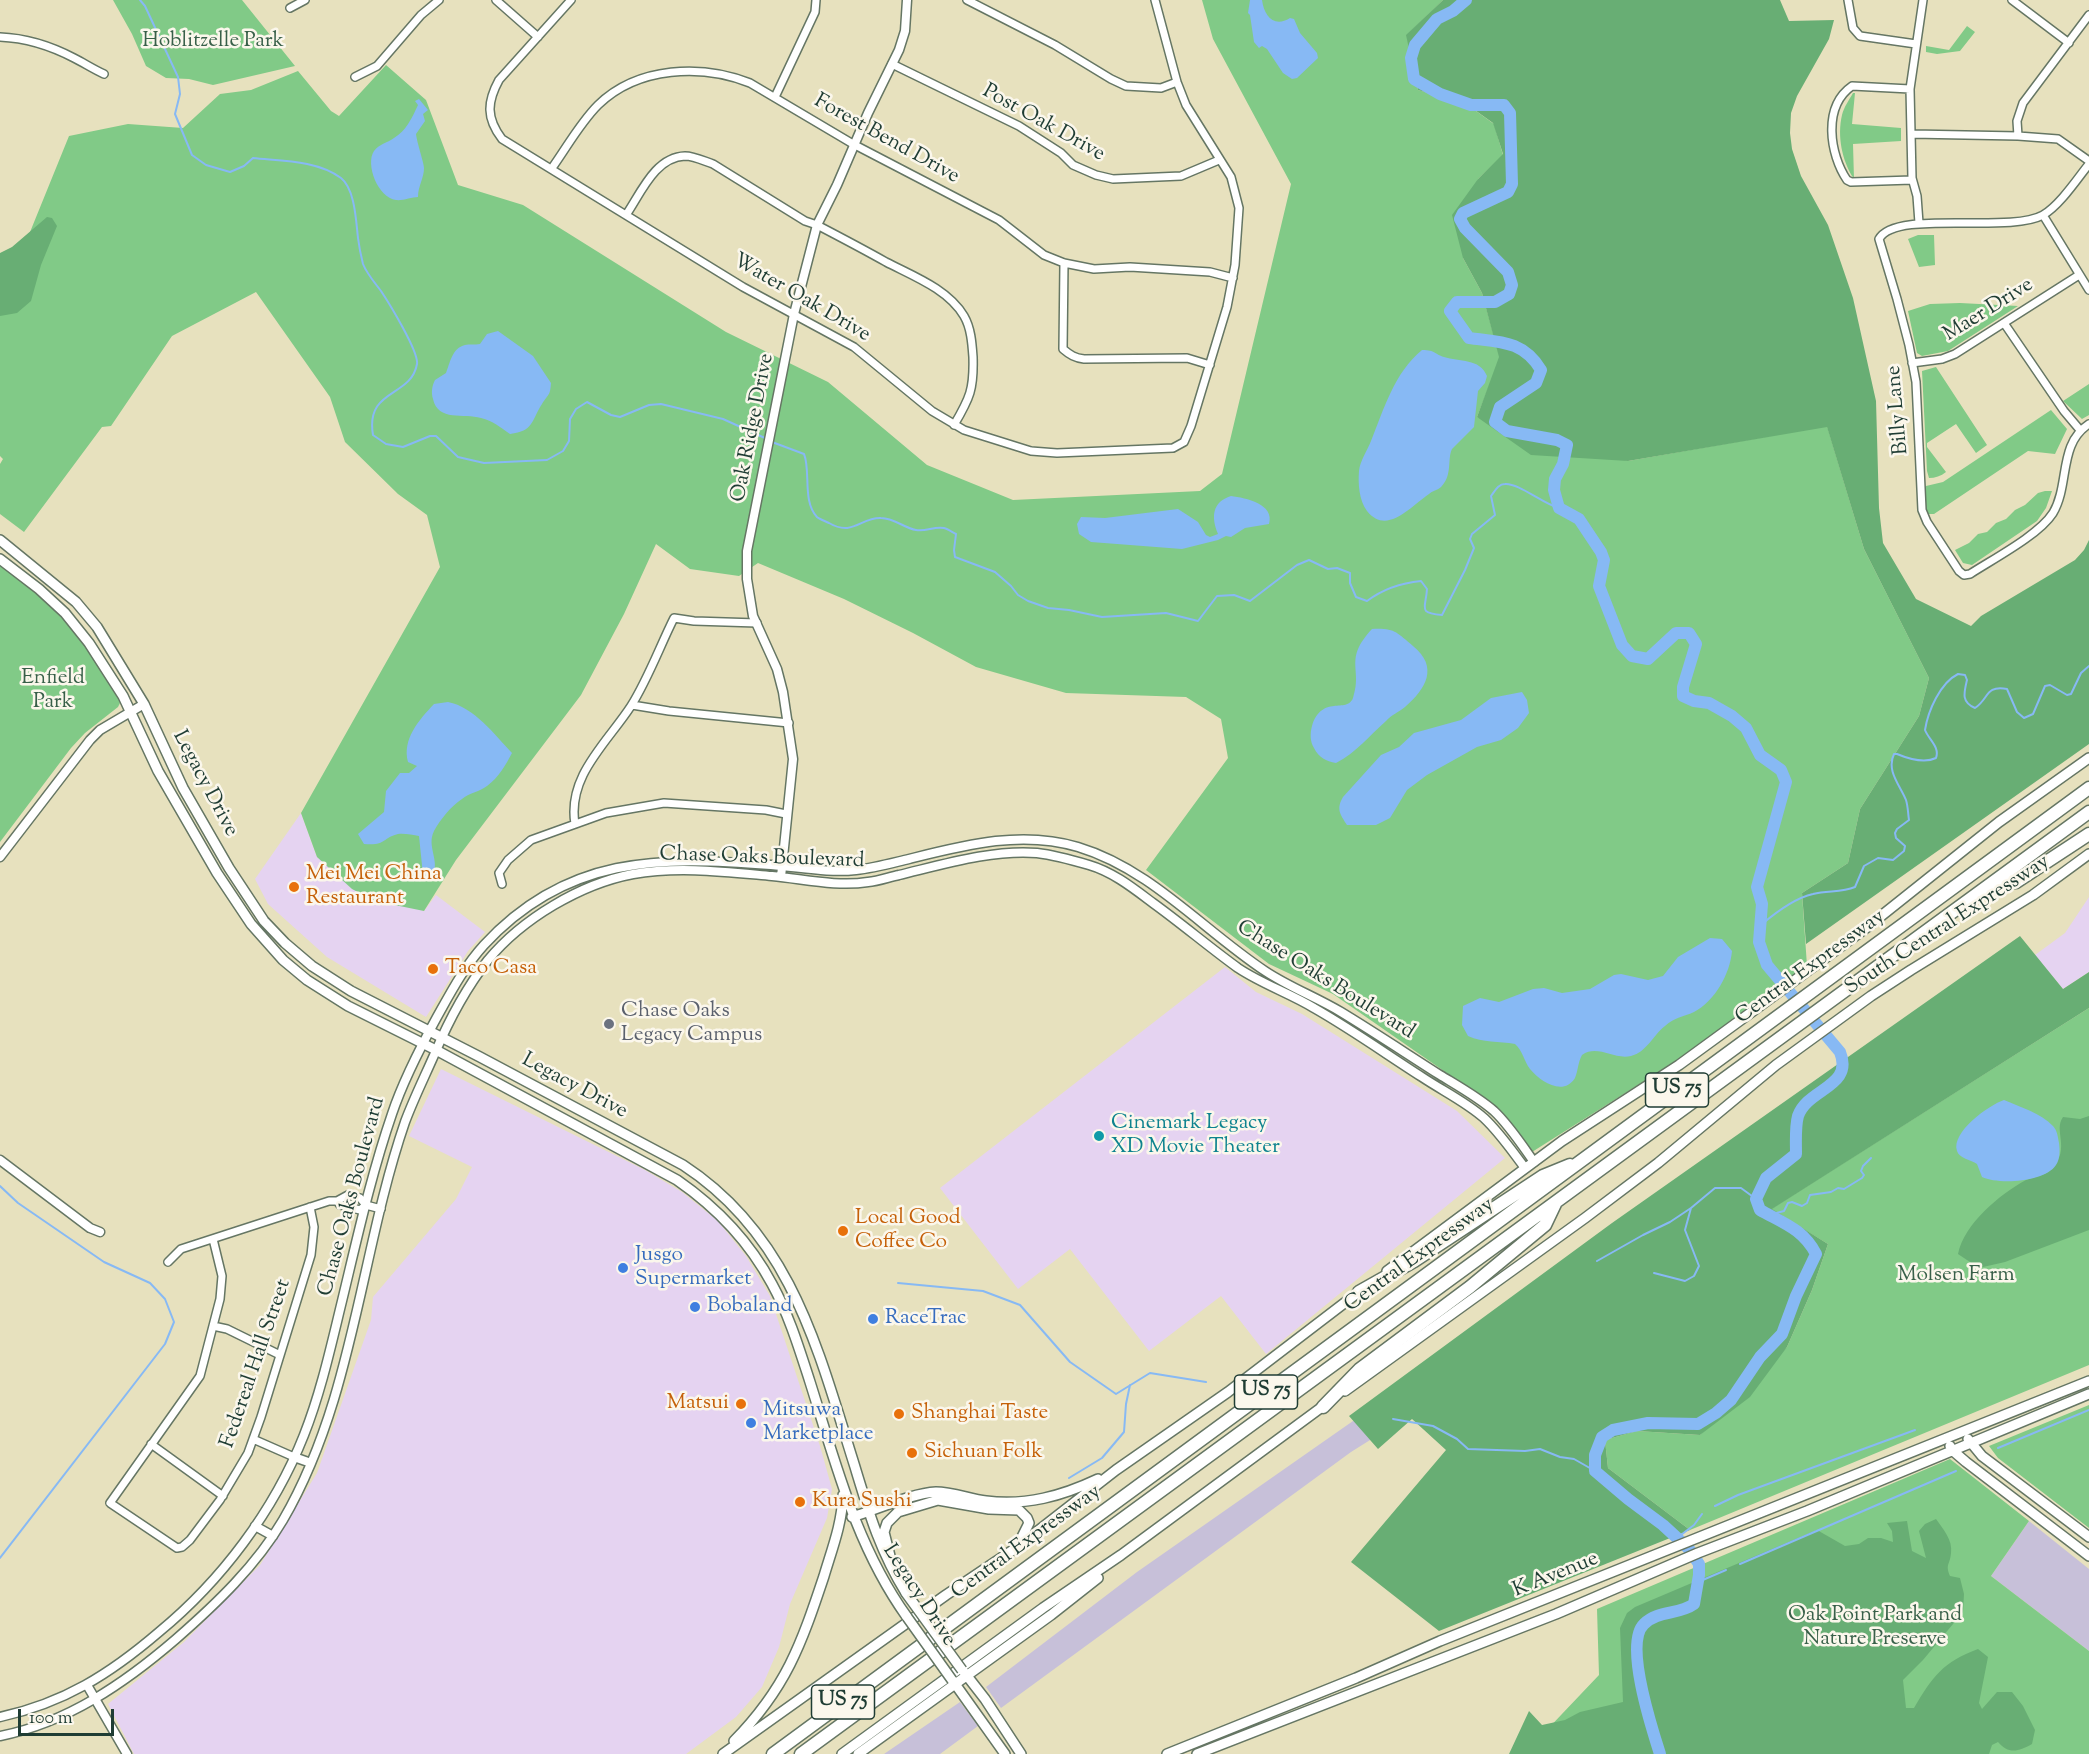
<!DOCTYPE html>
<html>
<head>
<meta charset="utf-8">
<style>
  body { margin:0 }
  #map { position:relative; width:2089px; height:1754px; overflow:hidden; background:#e7e1be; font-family:"Sorts Mill Goudy",serif }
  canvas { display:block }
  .scale { position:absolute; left:18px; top:1709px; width:96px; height:27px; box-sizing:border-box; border:3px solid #1f3d34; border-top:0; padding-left:8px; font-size:18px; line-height:21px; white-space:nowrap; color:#1f3d34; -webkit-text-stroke:4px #fbf7ec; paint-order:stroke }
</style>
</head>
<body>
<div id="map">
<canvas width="2089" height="1754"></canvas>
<div class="scale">100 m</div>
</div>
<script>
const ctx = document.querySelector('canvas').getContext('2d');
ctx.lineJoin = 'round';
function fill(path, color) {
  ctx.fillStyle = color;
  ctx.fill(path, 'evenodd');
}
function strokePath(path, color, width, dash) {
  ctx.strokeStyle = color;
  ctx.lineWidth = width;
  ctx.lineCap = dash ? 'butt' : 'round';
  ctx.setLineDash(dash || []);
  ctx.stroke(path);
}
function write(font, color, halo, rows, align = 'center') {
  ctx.font = font + ' "Sorts Mill Goudy",serif';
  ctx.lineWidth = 5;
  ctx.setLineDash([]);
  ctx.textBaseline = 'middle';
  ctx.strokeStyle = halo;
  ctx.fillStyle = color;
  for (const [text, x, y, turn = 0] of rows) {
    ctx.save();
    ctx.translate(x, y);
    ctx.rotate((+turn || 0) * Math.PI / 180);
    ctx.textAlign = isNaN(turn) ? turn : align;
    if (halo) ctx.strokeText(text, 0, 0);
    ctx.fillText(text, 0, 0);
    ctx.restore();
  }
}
fill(new Path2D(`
  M301,813L317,857L424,911L436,895L485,932L468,951L426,1017L327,957L268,904L255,879Z
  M2089,897V972L2063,989L2035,955L2065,933Z
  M1225,967L1256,992L1302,1014L1457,1111L1505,1158L1266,1354L1221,1296L1149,1351L1070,1249L1018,1289L940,1188Z
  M441,1069L645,1170L682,1192L718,1221L746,1256L770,1296L820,1446L832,1489L827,1518L790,1604L779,1647L762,1687L736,1717L686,1754H134L108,1704L184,1642L260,1565L317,1473L371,1320L373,1297L456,1199L472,1167L409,1136Z`), '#e5d3f1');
fill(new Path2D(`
  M1456,1386L1351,1452L1001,1708L986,1687L1137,1572L1353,1421Z
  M2029,1521L2089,1569V1651L1991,1576Z
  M960,1702L978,1726L940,1754H884Z`), '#c7c0d9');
fill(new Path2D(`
  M113,0H242L295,66L213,85L189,79L166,78L146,66L132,34Z
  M1202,0H1443L1407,35L1418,90L1465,103L1494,124L1503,155L1478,179L1463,258L1482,293L1500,358L1477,417L1628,461L1827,426L1864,549L1929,678L1919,716L1860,809L1848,863L1802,893L1807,966L1676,1061L1532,1152L1497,1108L1333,994L1269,964L1146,870L1228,758L1221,719L1186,697L1066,693L976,667L913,633L844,599L758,563L739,576L690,569L656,544L624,614L581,695L456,860L424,911L375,901L352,889L317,857L301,813L440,567L427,515L398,494L345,442L330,397L256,292L172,336L111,426L102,427L24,532L0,514V464L3,459L0,456V306L69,136L128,124L183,128L220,94L251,90L298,71L331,111L339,116L386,65L426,100L458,185L523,205L726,332L828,382L927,465L1013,500L1200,491L1222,474L1291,184L1213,39Z
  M1967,26L1975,32L1960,51L1937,54L1926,52V46L1949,50Z
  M1853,93H1855L1852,124L1901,128V141L1853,144L1854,179C1842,161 1837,136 1842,115C1844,107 1849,100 1853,93Z
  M1918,235H1934L1935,265L1919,267L1908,239Z
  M1960,303L2018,306L1948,351L1922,356L1917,353L1908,311L1930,304Z
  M1936,367L1987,445L1976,453L1956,424L1927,443V447L1946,472C1941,476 1935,478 1929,478L1927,471L1922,371Z
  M2089,384V415L2082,419L2063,401Z
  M2051,410L2067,429L2055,454L2028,451L1934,514H1929L1926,511L1923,501V490L1926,486L1943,482Z
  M2045,491H2052L2046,508L2037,521L1972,565L1963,563L1955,550L1969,543L1978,534L1987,532L1996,523L2006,519L2015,510L2025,505L2038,493Z
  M0,563C42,595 81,632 107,678C112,686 117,694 120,703L118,707L85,733L71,748L0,842Z
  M2089,1008V1365L1690,1530L1608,1468L1605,1440L1637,1431L1700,1435L1787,1347L1812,1290L1828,1244L1771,1209Z
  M2089,1405V1528L1998,1458L1989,1446Z
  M1950,1459L2029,1521L1991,1576L2089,1651V1754H1524L1599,1675L1597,1609Z`), '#81ca87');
fill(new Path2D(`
  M1443,0H1780L1789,21L1834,20L1829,39L1797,96L1791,113L1790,133L1792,149L1801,176L1828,225L1853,298L1876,401L1879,508L1883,543L1916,599L1971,626L1981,616L2075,560L2084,550L2089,540V744L1806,944L1802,893L1848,863L1860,809L1919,716L1929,678L1864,549L1827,427L1628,461L1531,455L1477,417L1499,357L1482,293L1463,258L1452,215L1478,179L1503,154L1493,123L1465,103L1418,90L1406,35Z
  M47,217L52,218L57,226L41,265L31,301L17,313L0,316V253L12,247Z
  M2020,936L2063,989L2089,972V1008L1772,1209L1828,1244L1812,1290L1787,1347L1750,1397L1700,1435L1637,1431L1605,1440L1608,1468L1690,1530L1439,1631L1351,1562L1446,1450L1412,1419L1378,1449L1349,1416L1612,1223Z
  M2089,1116V1230L2005,1262L1983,1267L1973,1264L1958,1254C1964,1224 2000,1194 2026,1180C2034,1177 2047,1175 2052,1169C2071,1148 2053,1131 2063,1117L2080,1119Z
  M1936,1519C1943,1529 1953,1540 1951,1553C1950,1565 1945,1564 1950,1576L1960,1578L1964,1594L1963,1612L1923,1660L1903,1680L1906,1708H1914C1933,1676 1943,1662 1978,1649L1988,1657L1979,1703L1982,1709L1997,1692H2012L2023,1706L2035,1730L2032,1744C2018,1752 2008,1754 1998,1742L1992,1745L1989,1754H1509L1529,1711L1542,1725L1565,1720L1580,1712L1623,1702L1620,1628L1627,1613L1635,1607L1817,1530L1845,1546L1859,1544L1868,1538H1881L1893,1542L1892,1531L1887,1523L1907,1521L1912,1551L1926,1558L1919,1531L1925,1524Z`), '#68ae74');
fill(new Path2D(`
  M1250,0H1262C1264,16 1274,28 1290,18L1294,19L1300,33L1317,53L1318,58L1297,78L1292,79L1283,73L1267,49L1262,46L1259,48L1254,42L1250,15L1248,13Z
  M419,99L428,110L423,114L425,121L416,134C417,143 424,163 424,168C424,178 418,186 418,197C412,197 402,201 396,200C378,198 365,164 374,151C379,144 387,143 394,138C406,131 412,118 418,105L415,101Z
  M498,331L533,356L551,383C550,396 549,393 542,404C531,421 534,431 510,434C500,427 493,421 481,418C464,413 438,422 433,399C431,392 432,386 435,380L446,373C450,363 452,348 465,345C469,344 475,345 480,344L487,334Z
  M1422,350C1436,350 1434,354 1444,357C1459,362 1480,358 1487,376L1485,383L1478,391L1474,427L1452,449C1447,459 1453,475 1441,487C1438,490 1432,491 1429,494C1411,506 1387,536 1367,511C1359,500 1358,484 1359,471C1360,461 1367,451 1371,441C1384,409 1394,373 1422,350Z
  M1231,496C1246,498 1275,504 1269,524L1245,528L1231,537L1226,536L1218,540L1182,549L1091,542L1079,534L1077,524L1081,517L1105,518L1178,509L1198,522L1206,535L1210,537L1218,534C1211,517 1212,502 1231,496Z
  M1372,629C1395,628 1396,632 1413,646C1439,667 1426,689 1405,707C1399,712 1391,715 1386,721C1369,736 1357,752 1336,763C1326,761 1319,758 1314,748C1310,742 1310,733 1312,726C1322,694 1347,714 1353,698C1363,668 1343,660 1372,629Z
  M1522,692L1527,700L1529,713L1518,728L1501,740L1477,747L1427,775L1407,790L1390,818L1376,825H1347C1340,814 1336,809 1343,797L1381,755L1399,747L1414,733L1461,720L1491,698Z
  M448,702C474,707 494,734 512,753C505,766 499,777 487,786C479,792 469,793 462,799C451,806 440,820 434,831C426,847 441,861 432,876L423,875L419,836C413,835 404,833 398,834C382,838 386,846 364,844L358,834L384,812L386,791L400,773H409L417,766L408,762C402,739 419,720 434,704Z
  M1710,938L1722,939L1732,951C1730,974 1715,1001 1694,1012C1683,1017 1675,1017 1665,1026C1653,1035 1647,1052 1631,1056C1613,1060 1598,1044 1582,1055C1578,1062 1578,1071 1575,1078C1563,1097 1540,1081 1530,1069C1524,1061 1523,1051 1515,1044C1499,1041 1483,1043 1468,1036L1462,1025L1463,1006L1480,998L1499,1002L1533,989L1544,988L1562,993L1590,989L1614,975L1621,974L1648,980L1663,976L1678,957Z
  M2004,1100C2020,1107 2041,1113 2053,1126C2057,1130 2058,1137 2059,1143C2060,1151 2060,1159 2056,1165C2045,1182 1999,1185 1982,1177L1977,1164C1971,1160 1959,1158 1957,1151C1951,1132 1989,1105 2004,1100Z`), '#87b9f4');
strokePath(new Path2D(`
  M140,0L145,6L178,77L180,94L175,114L192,155L206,165L230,172L244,166L253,158C281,161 317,160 341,178C355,189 356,221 358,238C359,246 361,256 363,264C367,274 375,283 381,291C389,303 419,352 417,364C411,398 365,388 373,435L386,444L403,447L430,436H436L458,457L484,463L547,460L563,451L569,441L570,419L576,409L587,402L611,415L620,417L649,405L661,404L723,419L767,439
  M772,442L804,454C811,471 802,501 817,517C819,519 825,521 829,523C853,537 861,517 881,518C894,518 904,528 916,530C926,532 934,526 944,528C948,529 952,532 956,534L954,550L955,557L995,572L1011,586L1018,595L1028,601L1048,608L1069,610L1102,617L1166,613L1198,621L1217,596L1234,595L1250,601L1297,565L1309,560L1328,569L1337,568L1350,573V583L1356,597L1367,601C1383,589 1401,583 1421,581L1427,589C1426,608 1417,613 1442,615L1465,570L1474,548L1470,539L1472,534L1495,515L1491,496C1495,491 1498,484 1505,484C1519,483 1543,504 1559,508
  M1761,925C1775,913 1795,898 1813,894C1828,890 1841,893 1855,887L1864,866L1878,858L1893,860L1904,851L1905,846L1896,838L1895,833L1897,829L1909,820C1908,814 1908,806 1906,800C1900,785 1886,771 1894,754H1897C1909,759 1924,764 1936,758C1940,747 1929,740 1925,730C1928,711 1940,683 1958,674L1965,675L1967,680C1964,693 1961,702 1975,708C1989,699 1985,685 2007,689L2017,712L2024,718L2033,714L2045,686L2050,685L2067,695L2071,694L2081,673L2089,666
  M0,1186L18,1203L104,1262L150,1283L165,1299L174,1322L165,1344L0,1558
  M1769,1215L1784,1211L1788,1203L1792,1202L1802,1206L1807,1203L1810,1195L1831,1192L1838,1188L1844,1189L1862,1178L1864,1175L1861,1171L1863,1166L1871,1158
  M1597,1261L1643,1235L1670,1222L1691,1208L1715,1188H1741L1756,1199
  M1654,1273L1685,1281L1694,1276L1699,1266L1685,1230L1691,1208
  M898,1283L983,1291L1020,1305L1070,1362L1116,1394L1150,1373L1206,1382
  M1393,1419L1433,1426L1457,1439L1468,1449L1525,1451L1540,1449L1560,1457L1574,1459L1595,1471
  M1998,1448L2089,1410
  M1069,1478L1102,1458L1124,1432L1126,1404L1130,1385
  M1715,1506L1738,1495L1915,1430
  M1677,1538L1694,1525L1702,1514
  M1740,1564L1956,1471
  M1698,1582L1726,1570`), '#87b9f4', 2);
strokePath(new Path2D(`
  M1466,0L1453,11L1437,19L1415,45L1411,58L1414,79L1440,94L1471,105H1504L1510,113L1512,184L1508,192L1463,213L1460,219L1465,228L1508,272L1512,285L1509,294L1495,302H1457L1450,311L1469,338C1499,342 1523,340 1541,370L1536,383L1500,407L1495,422L1507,431L1557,440L1567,445L1563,464L1555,479L1554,490L1559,508L1579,519L1601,552L1604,560L1599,586L1622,645L1632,656L1648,659L1676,633H1689L1696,644L1683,687V696L1694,701L1709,703L1732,716L1746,728L1760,755L1781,770L1786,782L1757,887L1762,904L1759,942L1767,965L1840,1052C1854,1087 1808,1088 1798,1116C1795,1127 1796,1142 1796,1154L1766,1178L1756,1199L1760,1210C1783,1223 1803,1229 1816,1254L1796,1296L1782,1334L1760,1357L1731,1400L1716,1413L1698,1424L1648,1423L1613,1430L1602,1437L1595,1455V1471L1628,1499L1663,1525L1689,1549L1699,1564V1575L1694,1604C1679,1615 1658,1610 1644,1624C1624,1643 1652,1729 1660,1754`), '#87b9f4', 12);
const minor = new Path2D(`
  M496,0L538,37
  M571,0L499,80C487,102 486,118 502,139L743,287L854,347L932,411L964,430L1031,451L1057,453L1173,448L1184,442L1191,426L1227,307L1235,265L1239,208L1231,177L1186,105L1177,82L1155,0
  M967,0L1055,45L1111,79L1126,86L1161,88L1177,82
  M1848,0L1853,28L1860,36L1916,44
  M2012,0L2069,43
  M290,8L305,0
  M0,37C26,38 51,46 74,58C84,63 93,69 104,74
  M892,64L1019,126L1061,153L1073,165L1096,175L1113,179L1181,176L1219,160
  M355,77L377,66L421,15L439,0
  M1910,89L1852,86C1822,107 1830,155 1847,180L1851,182L1912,180
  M775,97L815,12L816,0
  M1912,134L2018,136L2058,139L2089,161
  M2018,136L2017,121L2023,103L2089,15
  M2089,164C2077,179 2060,205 2043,215C2009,234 1895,209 1879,239L1897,299L1909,345L1916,382L1922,510L1927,522L1959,571L1964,575L1970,574C1993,559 2039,535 2053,513C2070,484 2058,444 2089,424
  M552,168C567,147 580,123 598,105C638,66 702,64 750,83L853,144L999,220L1044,255L1064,263L1094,269L1130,267L1210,272L1233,278
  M626,215C641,193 655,157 685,156C694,156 704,161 713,164L805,221L817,225C840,237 863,249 886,262C913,276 948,289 964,316C971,328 972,343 973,357C974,389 970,398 954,425
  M2043,215L2089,290
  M1919,223L1917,196L1912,178L1910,89L1923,0
  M1064,263L1063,349C1070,355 1075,358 1084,359L1187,358L1210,365
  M2004,323L2064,411L2080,430
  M1912,363L1942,359L1955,354L2079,275
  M632,705L669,711L789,723
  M575,824C567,776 607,743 631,706C648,679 660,646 674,618L694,621L757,623
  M502,884L499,873L508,860L531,840L606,813L664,803L766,810L786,814
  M337,1201L340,1205L360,1210L366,1205
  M213,1239L222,1276L220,1299L200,1376L110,1503L177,1548L182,1547L190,1540L220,1500L248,1453L261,1417L311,1255L314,1227L310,1207
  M168,1262L181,1249L329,1201H337L348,1195L360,1198L366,1205L381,1209
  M213,1326L227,1329L280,1355
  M253,1439L294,1457
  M151,1444L223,1496`);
const tertiary = new Path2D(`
  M0,857L90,740L100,730L144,704
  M781,877L793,759L783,692L777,669L753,616L747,579V551L794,314L817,225L837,185L868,113L899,50L905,31L907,0
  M0,1160L90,1228L100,1232
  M294,1457L311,1463
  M255,1526L273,1536
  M87,1685L127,1754
  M0,1717C64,1703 110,1674 159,1632C221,1581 274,1511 304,1435C321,1392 331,1346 342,1301C357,1239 371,1175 392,1114C403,1081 420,1048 437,1017C451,992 464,967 484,945C566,856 659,856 771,865C799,867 828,873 856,870C874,868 892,863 909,859C965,845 1021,830 1078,847C1151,869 1203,930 1265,971C1289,987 1316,997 1341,1012C1374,1032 1407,1054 1440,1075C1458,1086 1478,1097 1494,1111C1509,1125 1522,1145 1534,1162
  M0,1736C67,1723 125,1683 176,1639C216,1604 256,1566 283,1520C354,1398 360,1253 405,1122C414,1098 425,1076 435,1053C449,1020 466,988 488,960C522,919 580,884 633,874C679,866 727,872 772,876C804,879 837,887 868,882C879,881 889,877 899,875C941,865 994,849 1037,853C1054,855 1072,860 1089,865C1113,872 1133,888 1153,903C1182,924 1209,947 1238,968C1262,984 1289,993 1314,1008C1351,1029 1386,1054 1422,1077C1443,1091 1466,1102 1484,1118C1500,1133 1512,1151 1525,1168`);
const secondary = new Path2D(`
  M0,540L76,602L97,627L144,704L183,788L229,868L264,921L285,943L312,966L351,991L480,1057L683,1165C792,1236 818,1350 855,1467C869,1513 880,1551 906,1593
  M0,559L39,589L65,613L89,643L123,696L158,771L217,873L251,924L283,960L307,980L348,1006L436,1050L677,1180C716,1207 749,1241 772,1284C789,1315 799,1348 810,1382C836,1464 856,1546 907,1617
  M1387,1271L1562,1141L1679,1065L1753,1011L1866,928L1999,822L2089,758
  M1345,1391L1585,1218L1658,1163L1776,1065L1871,996L1911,970L2033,895L2089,854
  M1968,1439L1982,1456L2089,1537
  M1950,1446L1952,1450L1966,1462L2089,1556
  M852,1517C876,1510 912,1493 936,1492C952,1492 970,1499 986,1501C1026,1506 1062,1496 1098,1479
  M890,1556L884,1532L887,1523L898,1512L938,1500L989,1509L1019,1510L1027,1518L1029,1523L1019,1543
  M964,1672L985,1699L1021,1754
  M953,1681L1005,1754
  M734,1741C786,1688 801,1645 824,1576C832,1549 842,1524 843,1495
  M723,1754L946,1595L1016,1548L1116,1470L1228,1392L1364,1288
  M842,1754L1043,1608L1121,1555L1326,1404
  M858,1754L1051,1615L1098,1578
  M1167,1754L1356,1678L1440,1641L2089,1381
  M1197,1754L1556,1614L1698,1553L1807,1511L2089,1394`);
const motorway = new Path2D(`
  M1994,882H2016L2089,834
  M1359,1292L1414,1261L1543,1176L1570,1165
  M1323,1407L1360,1369L1470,1287L1545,1225L1555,1204
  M773,1754L2089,788
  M801,1754L2089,812`);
strokePath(minor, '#657664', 10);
strokePath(tertiary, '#657664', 11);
strokePath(secondary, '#657664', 12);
strokePath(motorway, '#657664', 15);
strokePath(minor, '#fff', 7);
strokePath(tertiary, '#fff', 8);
strokePath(secondary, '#fff', 9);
strokePath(motorway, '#fff', 12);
const secondaryBridge = new Path2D(`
  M906,1593L962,1670
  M907,1617L952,1680`);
strokePath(secondaryBridge, '#657664', 12, []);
strokePath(secondaryBridge, '#fff', 9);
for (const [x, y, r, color] of [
  [294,887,6,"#e8710a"],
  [433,969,6,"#e8710a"],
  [609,1024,6,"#6b7280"],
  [1099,1136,6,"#0f9aa8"],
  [843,1231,6,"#e8710a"],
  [623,1268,6,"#3f7fe0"],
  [695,1307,6,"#3f7fe0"],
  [873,1319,6,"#3f7fe0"],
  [741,1404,6,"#e8710a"],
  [899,1414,6,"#e8710a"],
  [751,1423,6,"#3f7fe0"],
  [912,1453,6,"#e8710a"],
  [800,1502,6,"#e8710a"]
]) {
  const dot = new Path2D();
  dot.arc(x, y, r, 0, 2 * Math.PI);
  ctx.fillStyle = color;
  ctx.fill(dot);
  strokePath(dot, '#fbf7ec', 2);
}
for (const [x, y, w] of [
  [1677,1090,63],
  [1266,1392,63],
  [843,1702,63]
]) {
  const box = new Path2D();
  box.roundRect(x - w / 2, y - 17, w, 34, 4.5);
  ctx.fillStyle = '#fbf7ec';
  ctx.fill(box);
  strokePath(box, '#1f3d34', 1.5);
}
write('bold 20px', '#1f3d34', null, [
  ["US 75",1677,1090],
  ["US 75",1266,1392],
  ["US 75",843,1702]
]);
write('21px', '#386049', '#fbf7ec', [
  ["Hoblitzelle Park",213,42],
  ["Enfield",53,679],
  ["Park",53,703],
  ["Molsen Farm",1956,1276],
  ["Oak Point Park and",1875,1616],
  ["Nature Preserve",1875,1640]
]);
write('21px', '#1f3d34', '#fbf7ec', [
  ["Post Oak Drive",1043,124,29],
  ["Forest Bend Drive",886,140,29],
  ["Water Oak Drive",801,299,30],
  ["Maer Drive",1989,311,-32],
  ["Billy Lane",1899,410,-95],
  ["Oak Ridge Drive",754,428,-79],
  ["Legacy Drive",204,784,62],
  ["Chase Oaks Boulevard",762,859,2],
  ["South Central Expressway",1948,926,-33],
  ["Central Expressway",1811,968,-36],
  ["Chase Oaks Boulevard",1325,981,32],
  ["Legacy Drive",574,1087,28],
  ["Chase Oaks Boulevard",353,1197,-75],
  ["Central Expressway",1420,1256,-36],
  ["Federeal Hall Street",257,1364,-71],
  ["Central Expressway",1027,1543,-36],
  ["K Avenue",1556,1576,-22],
  ["Legacy Drive",918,1596,57]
]);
write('21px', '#c56008', '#fbf7ec', [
  ["Mei Mei China",306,875],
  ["Restaurant",306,899],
  ["Taco Casa",445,969],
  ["Local Good",855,1219],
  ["Coffee Co",855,1243],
  ["Matsui",729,1404,"right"],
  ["Shanghai Taste",911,1414],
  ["Sichuan Folk",924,1453],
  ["Kura Sushi",812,1502]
], 'left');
write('21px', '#5b616d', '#fbf7ec', [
  ["Chase Oaks",621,1012],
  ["Legacy Campus",621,1036]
], 'left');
write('21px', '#0d838f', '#fbf7ec', [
  ["Cinemark Legacy",1111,1124],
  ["XD Movie Theater",1111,1148]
], 'left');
write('21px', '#366cbe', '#fbf7ec', [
  ["Jusgo",635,1256],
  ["Supermarket",635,1280],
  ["Bobaland",707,1307],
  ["RaceTrac",885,1319],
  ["Mitsuwa",763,1411],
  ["Marketplace",763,1435]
], 'left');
</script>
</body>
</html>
